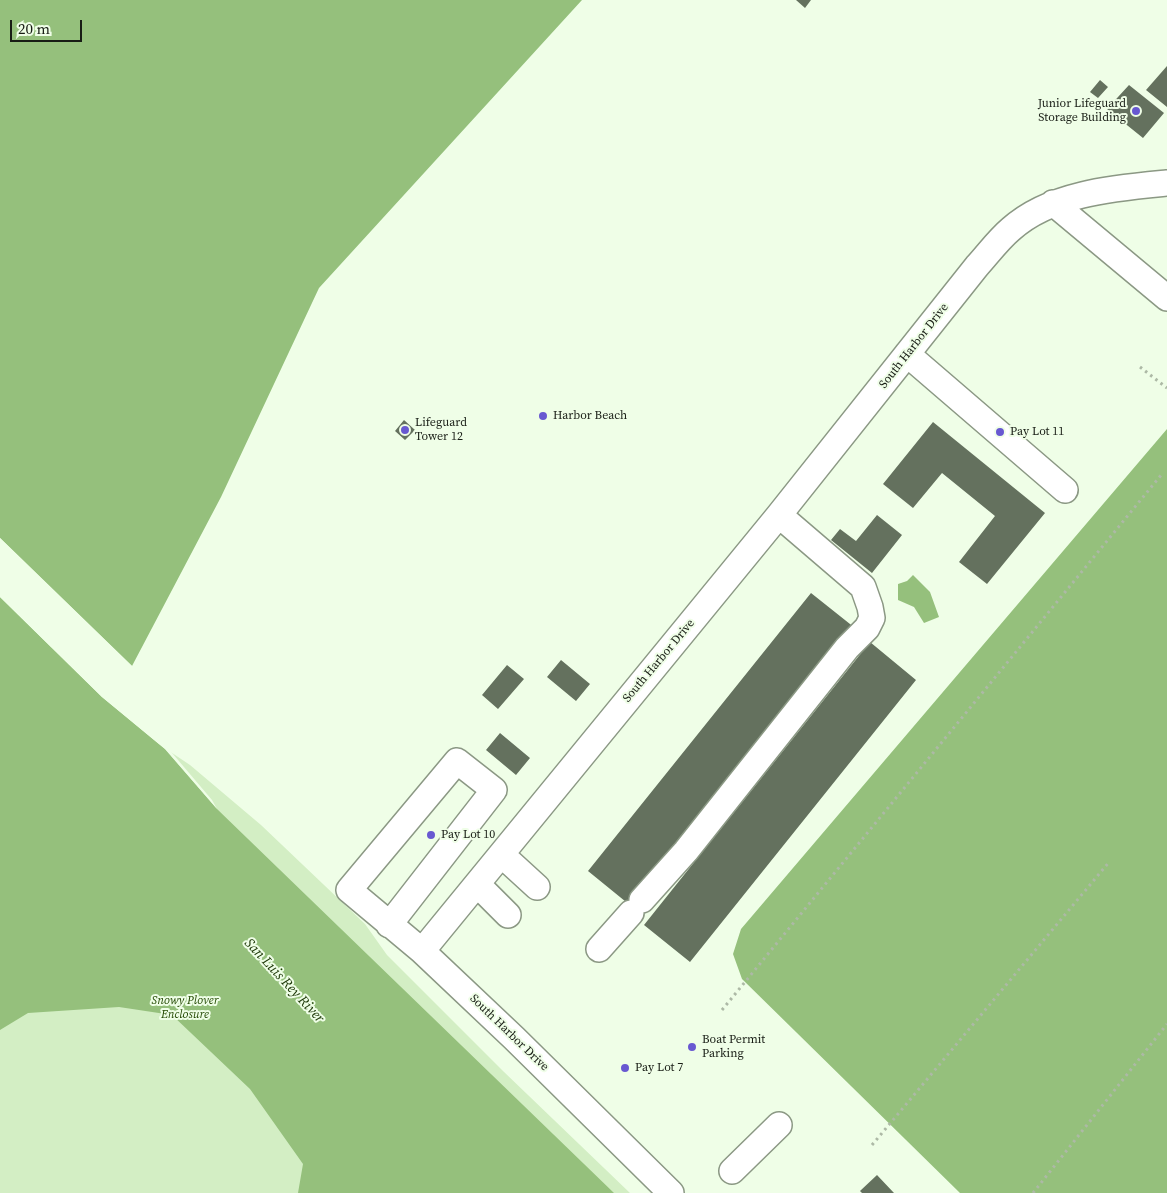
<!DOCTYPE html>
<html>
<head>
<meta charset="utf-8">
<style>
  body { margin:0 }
  #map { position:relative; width:1167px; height:1193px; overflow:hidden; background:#effee7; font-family:"Source Serif 4",serif }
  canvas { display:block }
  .scale { position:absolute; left:10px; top:20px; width:72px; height:22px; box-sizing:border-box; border:2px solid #181d15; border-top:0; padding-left:6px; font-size:15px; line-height:18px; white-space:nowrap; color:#181d15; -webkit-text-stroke:4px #effee7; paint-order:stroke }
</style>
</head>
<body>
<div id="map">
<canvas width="1167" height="1193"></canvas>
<div class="scale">20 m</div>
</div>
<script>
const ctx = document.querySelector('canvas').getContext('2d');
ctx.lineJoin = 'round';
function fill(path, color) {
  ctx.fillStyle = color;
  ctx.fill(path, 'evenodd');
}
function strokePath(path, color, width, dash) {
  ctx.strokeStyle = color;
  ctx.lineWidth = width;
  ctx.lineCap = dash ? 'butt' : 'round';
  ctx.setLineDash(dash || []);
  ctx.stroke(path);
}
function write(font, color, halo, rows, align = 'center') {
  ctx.font = font + ' "Source Serif 4",serif';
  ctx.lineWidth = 4;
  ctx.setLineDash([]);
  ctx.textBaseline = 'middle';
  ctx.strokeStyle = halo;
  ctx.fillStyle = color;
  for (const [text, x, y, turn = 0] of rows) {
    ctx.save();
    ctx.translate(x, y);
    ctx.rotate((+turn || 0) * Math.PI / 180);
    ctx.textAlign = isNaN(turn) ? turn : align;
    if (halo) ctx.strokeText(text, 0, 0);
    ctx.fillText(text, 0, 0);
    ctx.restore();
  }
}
fill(new Path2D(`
  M102,706L190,765L261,825L365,924L387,955L503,1071L630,1193H0V902Z`), '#d3eec4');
fill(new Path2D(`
  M0,0H582L319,288L221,497L132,666L0,538Z
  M1167,429V1193H960L742,979L733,954L741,929Z
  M913,575L930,592L939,617L924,623L914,607L898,600V584L907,581Z
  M0,597L102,697L165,749L217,809L614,1193H298L303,1164L250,1089L172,1015L119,1007L28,1013L0,1030Z`), '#95c07c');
fill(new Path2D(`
  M0,538L132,666L133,668H130L0,541Z
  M0,594L104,695L167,747L212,800L217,809L165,749L102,697L0,597Z`), '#effee7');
fill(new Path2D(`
  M796,0H811L805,8Z
  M1167,66V107L1146,90Z
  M1100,80L1108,87L1098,98L1090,92Z
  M1129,85L1164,113L1143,138L1107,109Z
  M404,420L415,430L405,440L395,431Z
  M933,422L1045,513L987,584L959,562L995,516L942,473L913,508L883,484Z
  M877,515L902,535L872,573L831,540L840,529L856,541Z
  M811,593L855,628L631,906L588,871Z
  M870,642L916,680L690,962L644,925Z
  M561,660L590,684L576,701L547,677Z
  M507,665L524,679L498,709L482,695Z
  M500,733L530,758L516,775L486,750Z
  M877,1175L894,1193H862L860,1191Z`), '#64715e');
const minor = new Path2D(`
  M1053,203L1167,298
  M907,354L1065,490
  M502,855L537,887
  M477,884L508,915
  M642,900L686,851L847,648L867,628L872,618L870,607L863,587L779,515
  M389,925L494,790L457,761L349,890L422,951
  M599,949L631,913
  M732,1171L779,1125
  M671,1193L514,1038L422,951L779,515L977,266C988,254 998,240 1011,229C1051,193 1115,188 1167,183`);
strokePath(minor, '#8b9884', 28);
strokePath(new Path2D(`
  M1140,367L1167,388
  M722,1010L1162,474
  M872,1145L1110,861
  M1033,1193L1167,1024`), '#adb9a6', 3, [2.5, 4]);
strokePath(minor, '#fff', 25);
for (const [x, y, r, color] of [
  [1136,111,5,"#6858d1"],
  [543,416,5,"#6858d1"],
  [405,430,5,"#6858d1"],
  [1000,432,5,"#6858d1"],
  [431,835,5,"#6858d1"],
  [692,1047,5,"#6858d1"],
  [625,1068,5,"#6858d1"]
]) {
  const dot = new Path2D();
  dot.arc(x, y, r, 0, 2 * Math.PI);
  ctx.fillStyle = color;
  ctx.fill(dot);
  strokePath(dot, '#effee7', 2);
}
write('12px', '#181d15', '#effee7', [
  ["Junior Lifeguard",1126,104,"right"],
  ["Storage Building",1126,118,"right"],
  ["Harbor Beach",553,416],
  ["Lifeguard",415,423],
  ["Tower 12",415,437],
  ["Pay Lot 11",1010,432],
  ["Pay Lot 10",441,835],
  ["Boat Permit",702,1040],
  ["Parking",702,1054],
  ["Pay Lot 7",635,1068]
], 'left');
write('12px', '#181d15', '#effee7', [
  ["South Harbor Drive",914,346,-52],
  ["South Harbor Drive",659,661,-50],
  ["South Harbor Drive",509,1033,44]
]);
write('italic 12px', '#224800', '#effee7', [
  ["Snowy Plover",185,1001],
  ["Enclosure",185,1015]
]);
write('italic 14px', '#1a3504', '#effee7', [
  ["San Luis Rey River",284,981,47]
]);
</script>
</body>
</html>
